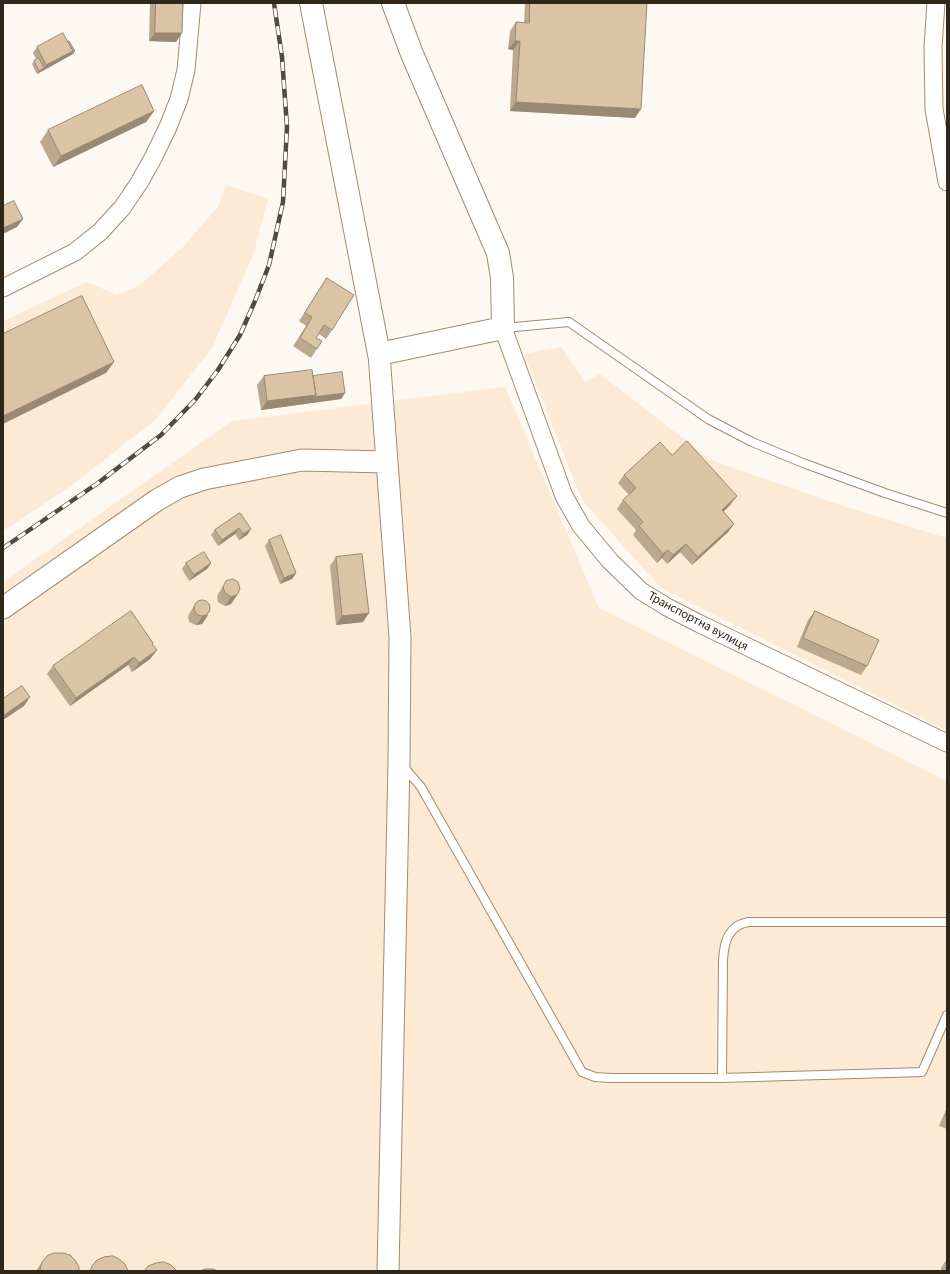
<!DOCTYPE html>
<html>
<head>
<meta charset="utf-8">
<style>
  body { margin:0 }
  #map { position:relative; width:950px; height:1274px; overflow:hidden; background:#fdf8f2; font-family:Lato,sans-serif }
  canvas { display:block }
  .frame { position:absolute; inset:0; border:4px solid #30271b; pointer-events:none }
</style>
</head>
<body>
<div id="map">
<canvas width="950" height="1274"></canvas>
<div class="frame"></div>
</div>
<script>
const ctx = document.querySelector('canvas').getContext('2d');
ctx.lineJoin = 'round';
function fill(path, color) {
  ctx.fillStyle = color;
  ctx.fill(path, 'evenodd');
}
function strokePath(path, color, width, dash) {
  ctx.strokeStyle = color;
  ctx.lineWidth = width;
  ctx.lineCap = dash ? 'butt' : 'round';
  ctx.setLineDash(dash || []);
  ctx.stroke(path);
}
function write(font, color, halo, rows, align = 'center') {
  ctx.font = font + ' Lato,sans-serif';
  ctx.lineWidth = 3.5;
  ctx.setLineDash([]);
  ctx.textBaseline = 'middle';
  ctx.strokeStyle = halo;
  ctx.fillStyle = color;
  for (const [text, x, y, turn = 0] of rows) {
    ctx.save();
    ctx.translate(x, y);
    ctx.rotate((+turn || 0) * Math.PI / 180);
    ctx.textAlign = isNaN(turn) ? turn : align;
    if (halo) ctx.strokeText(text, 0, 0);
    ctx.fillText(text, 0, 0);
    ctx.restore();
  }
}
fill(new Path2D(`
  M226,185L268,199L253,255L212,348L155,420L72,485L3,531V321L87,282L117,295L140,285L182,248L218,207Z
  M561,347L585,382L600,374L711,460L837,504L947,538V731L662,589L582,500L524,354Z
  M505,387L599,608L947,781V1271H3V582L232,421Z`), '#fcead4');
const service = new Path2D(`
  M504,328L569,322L708,419L752,442L803,463L885,493L947,513
  M403,766L421,787L582,1072L595,1077L611,1078H722L922,1072L947,1015
  M722,1078L723,960C724,949 725,935 736,927C739,924 744,923 748,922H947`);
const minor = new Path2D(`
  M936,3L933,47L934,109L947,182
  M3,288L75,252L100,232L122,208L139,183L153,158L168,127L179,99L186,70L192,3
  M503,328L564,496L581,526L610,561L641,591L667,607L698,623L947,743`);
const tertiary = new Path2D(`
  M379,354L400,637L399,762L388,1271
  M3,608L157,500L180,487L204,479L302,460L386,462`);
const primary = new Path2D(`
  M311,3L379,354L503,328L502,278L498,253L412,54L393,3`);
strokePath(service, '#a28c6f', 10);
strokePath(minor, '#a28c6f', 19);
strokePath(tertiary, '#a28c6f', 23);
strokePath(primary, '#a28c6f', 24);
strokePath(service, '#fff', 8);
strokePath(minor, '#fff', 17);
strokePath(tertiary, '#fff', 21);
strokePath(primary, '#fff', 22);
const rail = new Path2D(`
  M3,548L98,483L161,435L195,400L218,370L240,335L255,301L269,265L283,202L287,127L282,57L274,3`);
strokePath(rail, '#534a3f', 4.5);
strokePath(rail, '#fff', 3, [9]);
fill(new Path2D(`
  M150,3H183L182,33L176,42L149,41Z
  M525,3H647L635,118L510,111L513,50L508,49L510,31L516,22L524,23Z
  M68,41L75,51L73,54L37,74L32,64L34,61L36,59L33,53L37,47Z
  M154,111L146,122L53,167L40,142L48,130Z
  M327,278L332,330L326,339L319,334L316,338L317,349L311,358L293,346L306,326L299,321Z
  M264,376H313L345,393L341,399L261,410L257,385Z
  M672,455L737,496L730,505L723,512L734,524L728,532L692,565L680,552L667,564L662,558L657,563L633,535L636,530L617,509L623,500L629,495L618,483L624,475Z
  M240,513L251,529L247,535L239,540L235,534L218,546L211,535L215,530Z
  M269,540L296,573L292,579L280,584L265,546Z
  M336,557L363,622L336,625L330,566Z
  M186,563H211L207,569L189,581L182,569Z
  M226,581L237,595L231,604L225,606L218,602L217,596Z
  M197,601L208,615L202,624L196,625L189,622L188,616Z
  M815,611L867,666L861,675L797,647L808,620Z
  M153,643L152,644L157,650L150,659L132,672L128,665L70,706L47,674L53,666Z
  M947,1107V1129L939,1126Z
  M947,1259V1271H941V1268Z
  M42,1262L79,1271H36Z`), '#bca88e');
fill(new Path2D(`
  M155,33H182L176,42L149,41Z
  M515,41H520L513,50L508,49Z
  M73,51H75L73,54L37,74L39,71L44,68L46,65Z
  M516,102L641,109L635,118L510,111Z
  M154,111L146,122L53,167L61,156Z
  M23,219L17,227L3,234V228Z
  M114,362L106,373L3,424V416Z
  M345,393L341,399L261,410L267,401L316,395Z
  M737,496L730,505L716,519L722,510Z
  M734,524L728,532L692,565L698,557Z
  M239,528L235,534L218,546L222,540Z
  M251,529L247,535L239,540L243,534Z
  M686,544L680,552L667,564L673,555Z
  M668,550L662,558L657,563L663,554Z
  M211,563L207,569L189,581L194,575Z
  M296,573L292,579L280,584L284,578Z
  M237,595L231,604L225,606L231,597Z
  M369,613L363,622L336,625L342,616Z
  M208,615L202,624L196,625L202,617Z
  M157,650L150,659L132,672L139,663Z
  M134,657L128,665L70,706L76,698Z
  M30,697L24,706L3,720V716Z`), '#998874');
const building = new Path2D(`
  M156,3H183L182,33H155Z
  M530,3H647L641,109L516,102L520,41H515L516,22L529,23Z
  M63,33L73,51L46,65L37,47Z
  M68,41H69L75,51L71,54L73,51Z
  M39,58L44,68L39,71L34,61Z
  M142,85L154,111L61,156L48,130Z
  M14,201L23,219L3,228V206Z
  M327,278L354,295L332,330L324,325L316,338L322,341L317,349L300,338L312,317L305,313Z
  M82,296L114,362L3,416V334Z
  M312,370L316,395L267,401L264,376Z
  M342,372L345,393L313,397L316,395L313,376Z
  M687,441L737,496L722,510L734,524L698,557L686,544L673,555L668,550L663,554L639,526L643,522L623,500L636,488L624,475L660,442L672,455Z
  M240,513L251,529L243,534L239,528L222,540L215,530Z
  M281,535L296,573L284,578L269,540Z
  M204,552L211,563L194,575L186,563Z
  M362,554L369,613L342,616L336,557Z
  M233,579L238,582L240,589L237,595L231,597L225,593L223,587L226,581Z
  M194 608a8 8 0 1 1 16 0a8 8 0 1 1-16 0Z
  M131,611L153,643L152,644L157,650L139,663L134,657L76,698L53,666Z
  M815,611L879,640L867,666L803,638Z
  M22,686L30,697L3,716V699Z
  M947,1112V1118L945,1117Z
  M54,1253H63L70,1255L75,1260L79,1267V1271H40V1269L42,1262L47,1256Z
  M113,1256L119,1259L125,1264L128,1271H90L92,1266L97,1260L104,1257Z
  M164,1262L171,1265L177,1271H144L148,1266L156,1263Z
  M205,1269H213L218,1271H201Z`);
fill(building, '#dbc3a5');
strokePath(building, '#998874', 1);
write('12px', '#30271b', '#fff', [
  ["Транспортна вулиця",698,621,28]
]);
</script>
</body>
</html>
